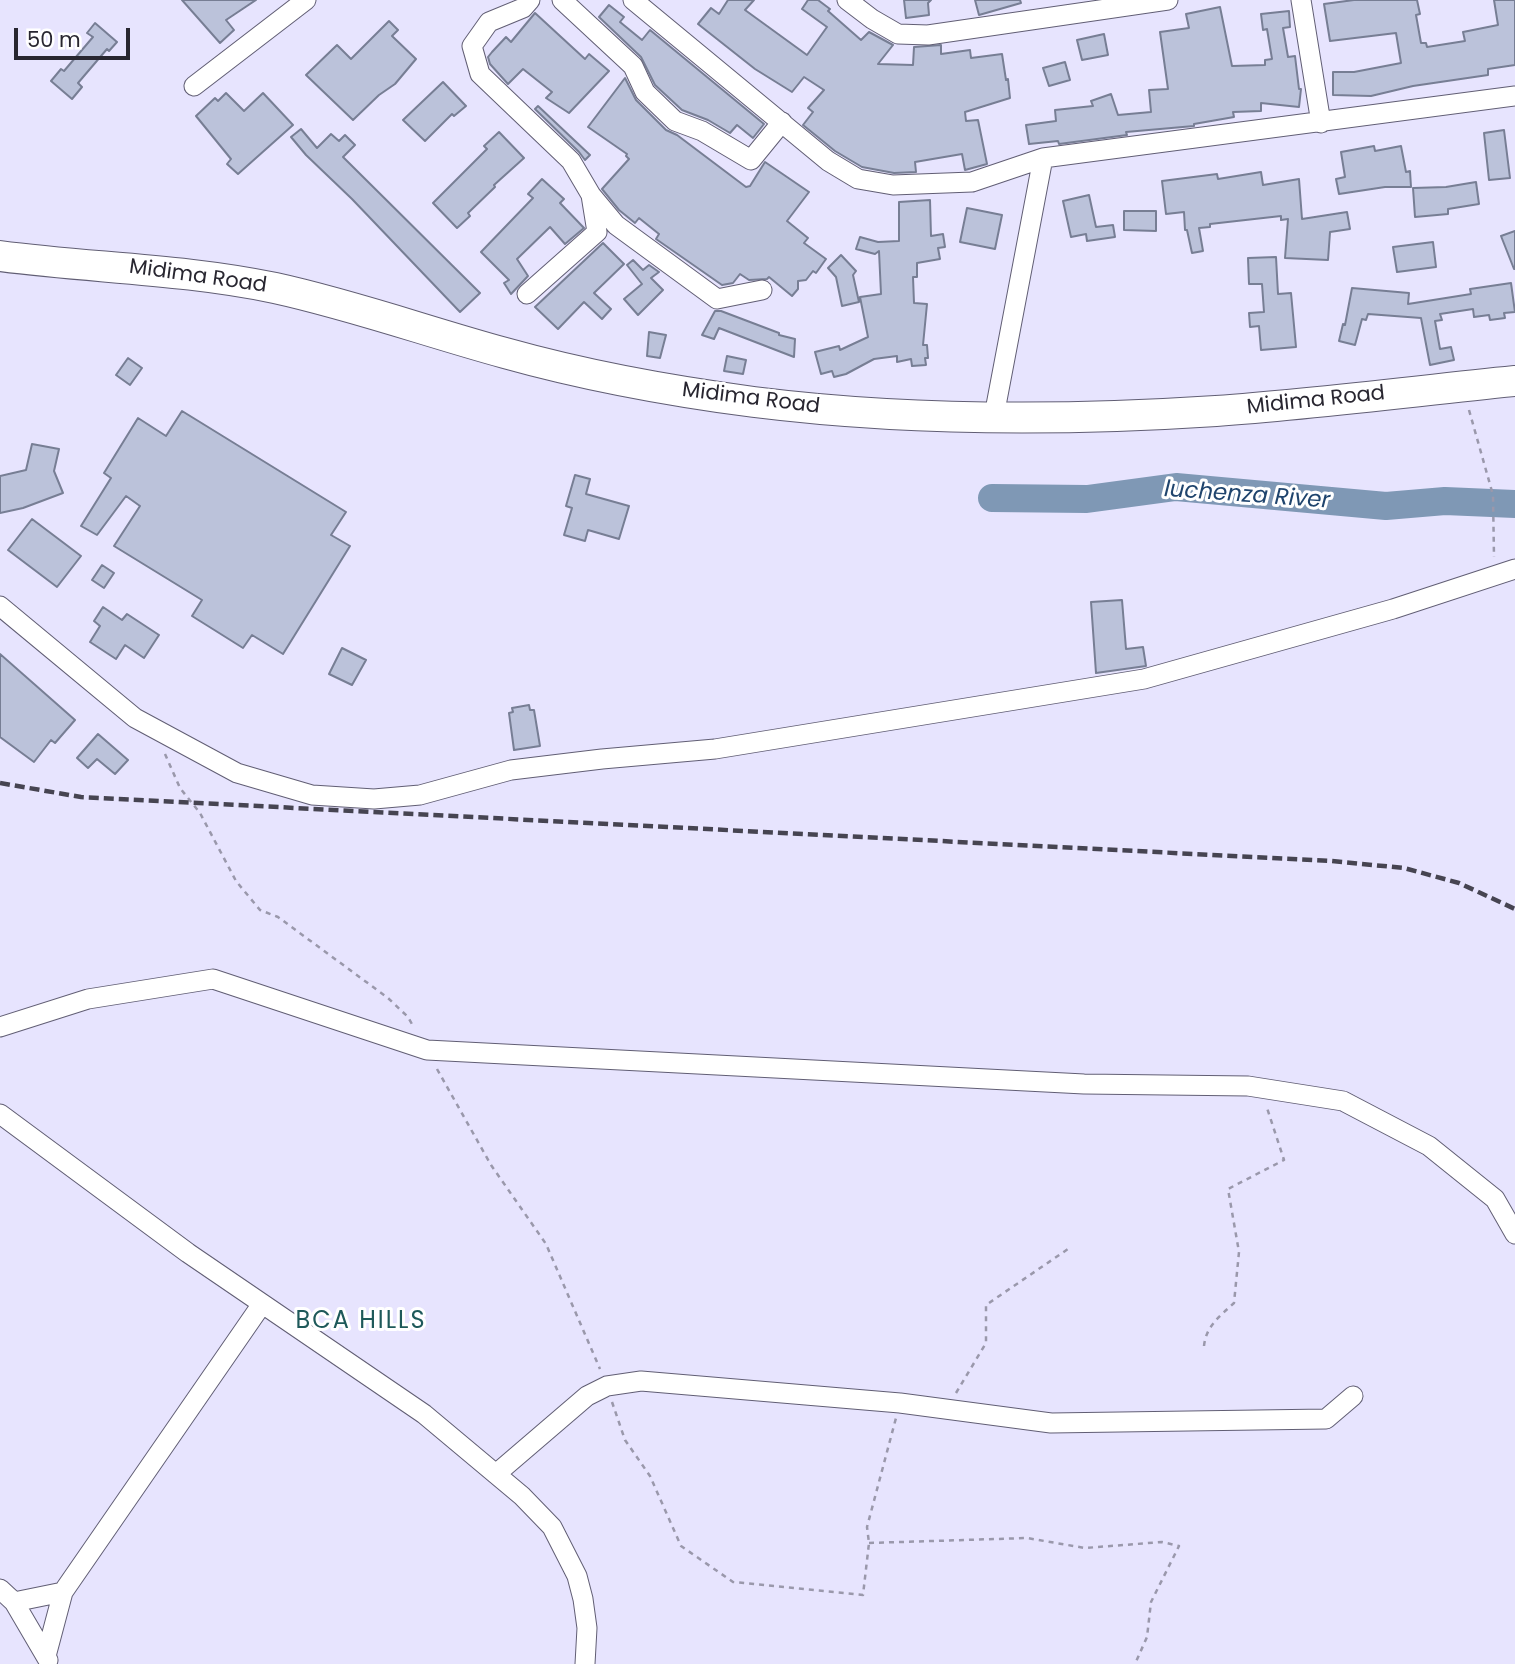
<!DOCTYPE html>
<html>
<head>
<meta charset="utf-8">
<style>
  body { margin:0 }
  #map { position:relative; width:1515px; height:1664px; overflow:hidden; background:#e7e4fe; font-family:Poppins,sans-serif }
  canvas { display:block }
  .scale { position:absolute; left:14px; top:28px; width:116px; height:32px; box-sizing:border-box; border:4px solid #282630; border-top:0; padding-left:9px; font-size:21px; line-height:24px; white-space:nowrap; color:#282630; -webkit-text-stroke:5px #fff; paint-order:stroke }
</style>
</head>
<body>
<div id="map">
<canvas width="1515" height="1664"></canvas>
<div class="scale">50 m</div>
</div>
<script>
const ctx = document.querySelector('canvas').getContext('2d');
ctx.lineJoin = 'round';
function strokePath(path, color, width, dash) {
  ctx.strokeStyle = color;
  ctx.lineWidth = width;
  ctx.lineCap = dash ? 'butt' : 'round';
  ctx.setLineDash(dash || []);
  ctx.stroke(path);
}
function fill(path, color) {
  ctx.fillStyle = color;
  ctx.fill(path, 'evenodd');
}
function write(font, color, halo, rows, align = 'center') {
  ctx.font = font + ' Poppins,sans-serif';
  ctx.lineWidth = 6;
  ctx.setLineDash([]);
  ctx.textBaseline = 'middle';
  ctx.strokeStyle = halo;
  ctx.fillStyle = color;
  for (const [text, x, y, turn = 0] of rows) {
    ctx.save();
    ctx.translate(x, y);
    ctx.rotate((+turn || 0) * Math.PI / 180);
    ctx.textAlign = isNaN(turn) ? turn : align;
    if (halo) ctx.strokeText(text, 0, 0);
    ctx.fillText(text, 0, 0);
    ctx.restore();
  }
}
strokePath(new Path2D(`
  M992,498L1087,499L1176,487L1386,506L1445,501L1515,504`), '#7f98b5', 28);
const building = new Path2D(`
  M182,0H256L226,20L234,30L220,43Z
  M728,0H754L745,10L807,55L827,27L802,9L808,0H818L830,9L828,11L861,40L869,32L893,45L878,64L913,65L914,47L941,45V54L970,50L971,58L1002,54L1006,80L1008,79L1010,98L965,112L966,121L978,120L987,164L965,170L962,154L915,162L916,172L894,173L862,167L835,151L803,125L813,112L808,108L824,90L804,77L792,92L755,69L698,24L711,8L719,14Z
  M904,0H931L928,3L929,15L906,18Z
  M975,0H1020L1021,3L979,15Z
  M1354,0H1417L1420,14L1416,15L1421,43H1426L1427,47L1465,41L1463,32L1498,25L1494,0H1515V65L1488,69V75L1413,86L1371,96L1333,95V72H1354L1401,63L1396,33L1330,41L1324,4Z
  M609,5L624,17L620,22L642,40L650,30L764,124L753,138L737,125L730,133L708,120L682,110L655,85L641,57L599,17Z
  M1220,7L1232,66L1265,65V60L1272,59L1267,29L1263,30L1261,14L1289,11L1290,27L1283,28L1288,57L1295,56L1299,89H1301L1299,107L1261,103V111L1233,112L1234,117L1194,124V126L1126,132L1127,135L1059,144L1058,141L1029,144L1026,125L1056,121L1055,110L1093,106L1091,101L1111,94L1118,115L1151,112L1149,90L1168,89L1160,32L1189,28L1186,14Z
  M535,13L585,59L589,54L609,71L569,113L546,98L552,92L523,69L508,84L490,64L488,57L492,52L506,37L511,42Z
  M389,21L398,30L392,36L416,59L395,84L379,95L353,120L306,75L337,45L351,59Z
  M95,23L117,42L109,51L107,49L78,83L82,87L72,99L51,81L61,69L64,71L93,37L87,33Z
  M1104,34L1108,55L1082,60L1077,40Z
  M1065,62L1070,80L1049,86L1043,68Z
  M625,78L636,100L666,130L677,135L746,187L750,186L765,162L809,192L787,221L808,238L804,243L826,259L816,273L813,271L806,280L798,281V289L792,296L769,277L767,279L749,280L740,274L733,283L722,285L656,239L659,234L639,218L635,223L619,210L602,189L629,159L626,156L627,154L588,127Z
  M443,82L466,106L454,116L452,114L425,141L403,120Z
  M226,93L244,111L263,93L293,125L238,174L227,164L231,159L196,116L215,98L218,101Z
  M538,106L590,155L585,160L579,152L535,109Z
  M301,129L317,148L331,134L339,141L345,135L355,145L343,157L480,293L460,312L352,199L306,155L291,137Z
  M1504,130L1510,178L1489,180L1484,133Z
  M499,132L524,158L494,185L495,187L468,213L470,216L457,228L433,203L487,149L484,146Z
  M1374,146L1375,151L1401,146L1406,172L1410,171L1411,187H1385L1339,194L1336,179L1345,177L1341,152Z
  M1261,172L1263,185L1299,179L1302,219L1347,212L1350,229L1330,232L1328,260L1285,258L1288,219L1281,220V216L1210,224V227L1199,228L1203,251L1192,253L1187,230H1185L1184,212L1166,214L1162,181L1217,174L1218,179Z
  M542,179L564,199L560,203L584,228L565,244L550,227L517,259L528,276L511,294L504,283L509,280L481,252L533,198L528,194Z
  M1476,182L1479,204L1448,209V214L1415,217L1413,188L1446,187Z
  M1089,195L1096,227L1113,225L1115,237L1087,241L1086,234L1071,237L1063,201Z
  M930,200L931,236L943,234L945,247L938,248L940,259L917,263V277H913L914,303L927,304L923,345H927L928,358H925L926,365L912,366L911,359L897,362V356L874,359L846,374L834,377L832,371L821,374L815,352L839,346L840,350L868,337L860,297L881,294L879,251L875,254L856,249L860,237L878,242L899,241V202Z
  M967,208L1002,215L995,249L960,242Z
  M1124,211H1156V231L1124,230Z
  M1515,231V269H1514L1501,236Z
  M1433,242L1436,267L1397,272L1393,247Z
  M603,243L624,264L594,293L611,309L602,319L584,302L558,329L535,307Z
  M841,255L856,271L853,275L859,302L842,306L836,277L828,268Z
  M1276,257L1278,294L1291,293L1296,347L1261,350L1259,326L1250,327L1249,313L1264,312L1262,284H1249L1248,258Z
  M633,260L643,270L649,265L659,272L651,278L663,290L638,315L624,299L642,284L627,265Z
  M1511,283L1515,312L1504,313L1505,318L1490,320L1489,315L1474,317L1473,309L1440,314L1442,320L1435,321L1440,349L1451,347L1454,360L1430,365L1421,318L1368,314L1366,320L1362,319L1355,345L1339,341L1343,324L1345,325L1352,288L1409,293L1408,304L1471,294L1470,289Z
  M715,311H721L779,333V335L795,339L794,357L719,328L714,339L702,335Z
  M649,332L666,335L660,358L647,356Z
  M727,356L746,360L743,374L724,371Z
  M128,358L142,368L130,385L116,375Z
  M182,411L346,512L331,535L350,546L283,654L252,635L243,648L192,616L202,600L114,546L140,506L126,496L97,535L81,526L111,478L104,473L138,418L166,436Z
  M32,444L59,449L54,471L63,493L23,508L0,513V476L26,470Z
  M575,475L590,479L586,494L629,506L619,539L588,530L585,541L564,535L572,508L566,506Z
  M32,519L81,556L57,587L8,550Z
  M102,565L114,573L104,588L92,580Z
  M1122,600L1126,649L1143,647L1146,666L1096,673L1091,602Z
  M103,607L122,620L127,614L159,635L144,658L125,645L116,659L90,642L100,626L94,621Z
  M342,648L366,660L352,685L329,674Z
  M0,654L75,720L55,743L51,740L34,762L0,737Z
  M529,705L530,710H534L540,746L514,750L509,713L513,712L512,708Z
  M98,734L128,760L115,774L97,759L88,768L77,758Z`);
fill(building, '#bbc2da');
strokePath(building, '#777e94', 2);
const street = new Path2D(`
  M562,0L633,66L645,92L675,121L702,131L751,160L782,122
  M633,0L828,161L858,179L893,185L972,182L1043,158L1515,96
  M847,0L872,19L898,34L928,35L1168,0
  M1301,0L1321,123
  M194,86L306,0
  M591,195L616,225L717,299L762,290
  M527,294L597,232L591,195L571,161L480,74L472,46L489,22L523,8L530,0
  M994,416L1043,158
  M0,606L135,718L237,773L312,795L374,799L420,795L511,770L602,759L715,749L1144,679L1393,609L1515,569
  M0,1027L88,999L213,979L427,1050L1084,1084L1248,1086L1343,1101L1429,1146L1495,1199L1515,1234
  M0,1114L188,1253L424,1414L522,1496L552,1527L577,1576L583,1599L587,1628L585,1664
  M496,1474L587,1396L607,1386L641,1381L900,1403L1051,1423L1326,1419L1353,1396
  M0,1589L14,1602L48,1660
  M14,1602L63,1592
  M46,1656L63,1592L262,1304`);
const primary = new Path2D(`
  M0,256C92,268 184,269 275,288C353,305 428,332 505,353C587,376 670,391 754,402C906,421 1063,421 1216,411C1316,404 1416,391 1515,381`);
strokePath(street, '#615e74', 21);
strokePath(primary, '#615e74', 32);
strokePath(new Path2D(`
  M1469,410L1493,495L1494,557
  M165,754L180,788L200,813L236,881L260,910L278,917L388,998L408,1017L413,1026
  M437,1069L491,1165L546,1244L600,1369
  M1204,1346C1206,1326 1220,1316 1234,1303L1239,1252L1228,1189L1284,1160L1267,1108
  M956,1393L986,1343V1305L1068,1249
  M612,1402L625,1440L650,1476L681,1546L733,1582L863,1595L869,1543L867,1527L896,1418
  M869,1543L1027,1538L1085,1548L1162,1542L1179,1546L1151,1602L1147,1637L1135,1664`), '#9a98ab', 2.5, [5, 5]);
strokePath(street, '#fff', 19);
strokePath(primary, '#fff', 30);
strokePath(new Path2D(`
  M0,783L81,797L1331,861L1404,868L1459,883L1515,909`), '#464451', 4.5, [10, 5]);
write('21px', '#282630', '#fff', [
  ["Midima Road",198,277,8],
  ["Midima Road",751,399,7],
  ["Midima Road",1316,401,-6]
]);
write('italic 23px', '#1f446d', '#fff', [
  ["luchenza River",1247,496,4]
]);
ctx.letterSpacing = '2px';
write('24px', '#1e595a', '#fff', [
  ["BCA HILLS",361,1322]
]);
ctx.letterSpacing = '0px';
</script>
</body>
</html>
